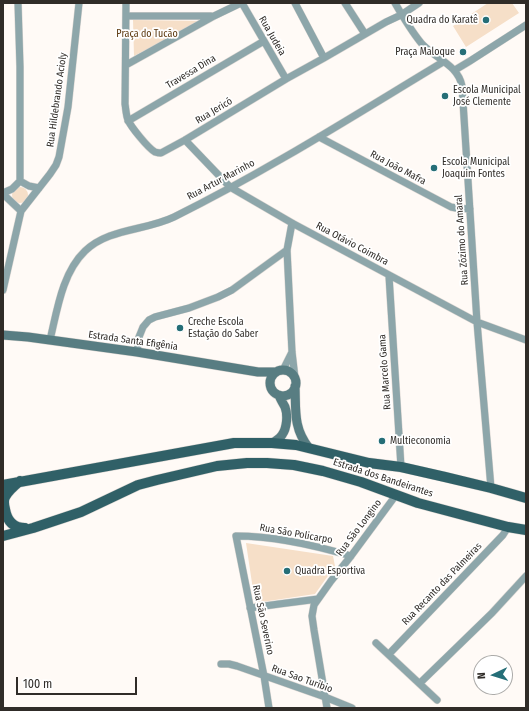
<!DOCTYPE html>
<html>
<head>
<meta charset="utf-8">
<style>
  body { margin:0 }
  #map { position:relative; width:529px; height:711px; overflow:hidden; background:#fffaf6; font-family:"Fira Sans Condensed",sans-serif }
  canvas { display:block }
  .frame { position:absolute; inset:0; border:4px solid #302c28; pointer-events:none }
  .north { position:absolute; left:473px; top:655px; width:40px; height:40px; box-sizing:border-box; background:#fff; border:1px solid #acaba9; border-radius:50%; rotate:266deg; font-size:11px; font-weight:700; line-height:16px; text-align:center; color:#302c28 }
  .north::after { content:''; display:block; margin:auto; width:14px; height:18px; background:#256e77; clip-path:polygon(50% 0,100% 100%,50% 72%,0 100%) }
  .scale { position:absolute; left:16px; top:677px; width:121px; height:18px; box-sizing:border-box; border:2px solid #302c28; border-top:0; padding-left:5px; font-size:12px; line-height:14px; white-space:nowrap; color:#302c28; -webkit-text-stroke:3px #fff; paint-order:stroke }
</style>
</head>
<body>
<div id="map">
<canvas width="529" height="711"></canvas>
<div class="frame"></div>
<div class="north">N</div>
<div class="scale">100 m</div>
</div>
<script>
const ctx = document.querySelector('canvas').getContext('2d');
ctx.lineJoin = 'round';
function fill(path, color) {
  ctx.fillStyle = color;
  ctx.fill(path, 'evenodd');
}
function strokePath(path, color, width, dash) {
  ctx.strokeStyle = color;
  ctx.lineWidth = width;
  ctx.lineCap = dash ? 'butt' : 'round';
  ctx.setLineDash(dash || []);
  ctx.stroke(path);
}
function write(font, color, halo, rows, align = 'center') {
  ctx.font = font + ' "Fira Sans Condensed",sans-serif';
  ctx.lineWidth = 3.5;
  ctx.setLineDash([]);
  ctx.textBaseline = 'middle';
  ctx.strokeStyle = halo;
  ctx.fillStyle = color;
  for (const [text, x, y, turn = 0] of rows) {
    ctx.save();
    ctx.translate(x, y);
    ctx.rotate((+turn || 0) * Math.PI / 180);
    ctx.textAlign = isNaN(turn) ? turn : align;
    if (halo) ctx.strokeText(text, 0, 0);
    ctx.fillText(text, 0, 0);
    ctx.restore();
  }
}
fill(new Path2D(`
  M488,3H512L519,13L466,47L453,26Z
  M133,20L203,21L134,56Z
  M12 195a8 8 0 1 1 16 0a8 8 0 1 1-16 0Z
  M246,543L333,556L335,566L315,594L255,603Z`), '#f6dfc8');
const street = new Path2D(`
  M126,3L125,104C126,110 126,115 128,120C131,127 148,148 155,152C158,153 158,153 161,153L185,140L286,79L324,58L386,22L401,15L419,3
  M242,3L286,79
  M295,3L324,58
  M345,3L365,34
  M395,3C403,17 412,32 422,44C436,59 458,65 462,86L477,322L491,488
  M126,16H211
  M126,65L214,16L241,3
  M455,70L470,61L526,25
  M128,121L264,41
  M319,137L451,207L456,208L470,209
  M185,140L230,187L292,223L477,322L526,340
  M20,181L29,186L39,188
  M3,193L12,189L20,181V67L18,3
  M3,194L21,211
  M292,223L287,250L292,352L295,378
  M389,276L401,467
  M3,290L21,211L50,174L56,165L59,157L68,107L79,3
  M50,340C57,311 62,273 85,251C109,228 145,231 174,217C267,171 355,115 443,62
  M137,352L139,337L143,327L149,320L155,317L189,308L218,297L232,290L287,250
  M283,370L292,352
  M250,608L279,604L318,599
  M376,643L437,700
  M389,654L503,535L508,527
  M221,664H229L237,666L325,697L352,708
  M420,683L492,613L526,576
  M269,708L264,676L236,536C275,536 314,545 351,556
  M327,708L314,630L312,616L314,605L331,581L351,556L396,495`);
const secondary = new Path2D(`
  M3,335L28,337L137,352L258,372H276
  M270 383a13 13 0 1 1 26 0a13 13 0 1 1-26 0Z
  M295,386C296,410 293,428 309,448
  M272,443C276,441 280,438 282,435C287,428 288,415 285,407C283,403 280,399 279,395`);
const primary = new Path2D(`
  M20,481C14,486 8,491 5,497C3,501 4,505 5,509C7,521 13,528 25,528
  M3,485L234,443H272L296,445L369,463L401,467L445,477L491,488L526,498
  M3,536L33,528L81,512L138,485L157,480L217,466L247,463H267L294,465L323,471L361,482L418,503L508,527L526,530`);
strokePath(street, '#dad5d1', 8);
strokePath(secondary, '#dad5d1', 10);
strokePath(primary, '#dad5d1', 11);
strokePath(street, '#8da6aa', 7);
strokePath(secondary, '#587d82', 9);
strokePath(primary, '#306067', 10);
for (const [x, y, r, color] of [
  [486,20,4,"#256e77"],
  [463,52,4,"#256e77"],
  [445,96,4,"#256e77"],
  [434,168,4,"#256e77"],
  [180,328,4,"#256e77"],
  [382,441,4,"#256e77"],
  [287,571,4,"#256e77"]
]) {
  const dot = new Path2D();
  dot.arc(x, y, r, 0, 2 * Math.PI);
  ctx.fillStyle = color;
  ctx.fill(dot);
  strokePath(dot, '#fff', 1.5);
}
write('10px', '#302c28', '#fff', [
  ["Quadra do Karatê",478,20,"right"],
  ["Praça Maloque",455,52,"right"],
  ["Escola Municipal",453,90],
  ["José Clemente",453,102],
  ["Escola Municipal",442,162],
  ["Joaquim Fontes",442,174],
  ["Creche Escola",188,322],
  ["Estação do Saber",188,334],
  ["Multieconomia",390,441],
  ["Quadra Esportiva",295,571]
], 'left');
write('10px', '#5d390f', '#fff', [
  ["Praça do Tucão",147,34]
]);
write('10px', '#302c28', '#fff', [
  ["Rua Judeia",272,36,60],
  ["Travessa Dina",191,72,-31],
  ["Rua Hildebrando Acioly",57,100,-82],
  ["Rua Jericó",214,111,-31],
  ["Rua João Mafra",398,168,28],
  ["Rua Artur Marinho",221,180,-28],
  ["Rua Zózimo do Amaral",462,240,-94],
  ["Rua Otávio Coimbra",352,244,28],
  ["Estrada Santa Efigênia",133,341,8],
  ["Rua Marcelo Gama",385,372,-94],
  ["Estrada dos Bandeirantes",383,478,18],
  ["Rua São Longino",359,528,-53],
  ["Rua São Policarpo",296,534,10],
  ["Rua Recanto das Palmeiras",442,584,-46],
  ["Rua São Severino",263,620,78],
  ["Rua Sao Turibio",302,679,20]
]);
</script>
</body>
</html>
